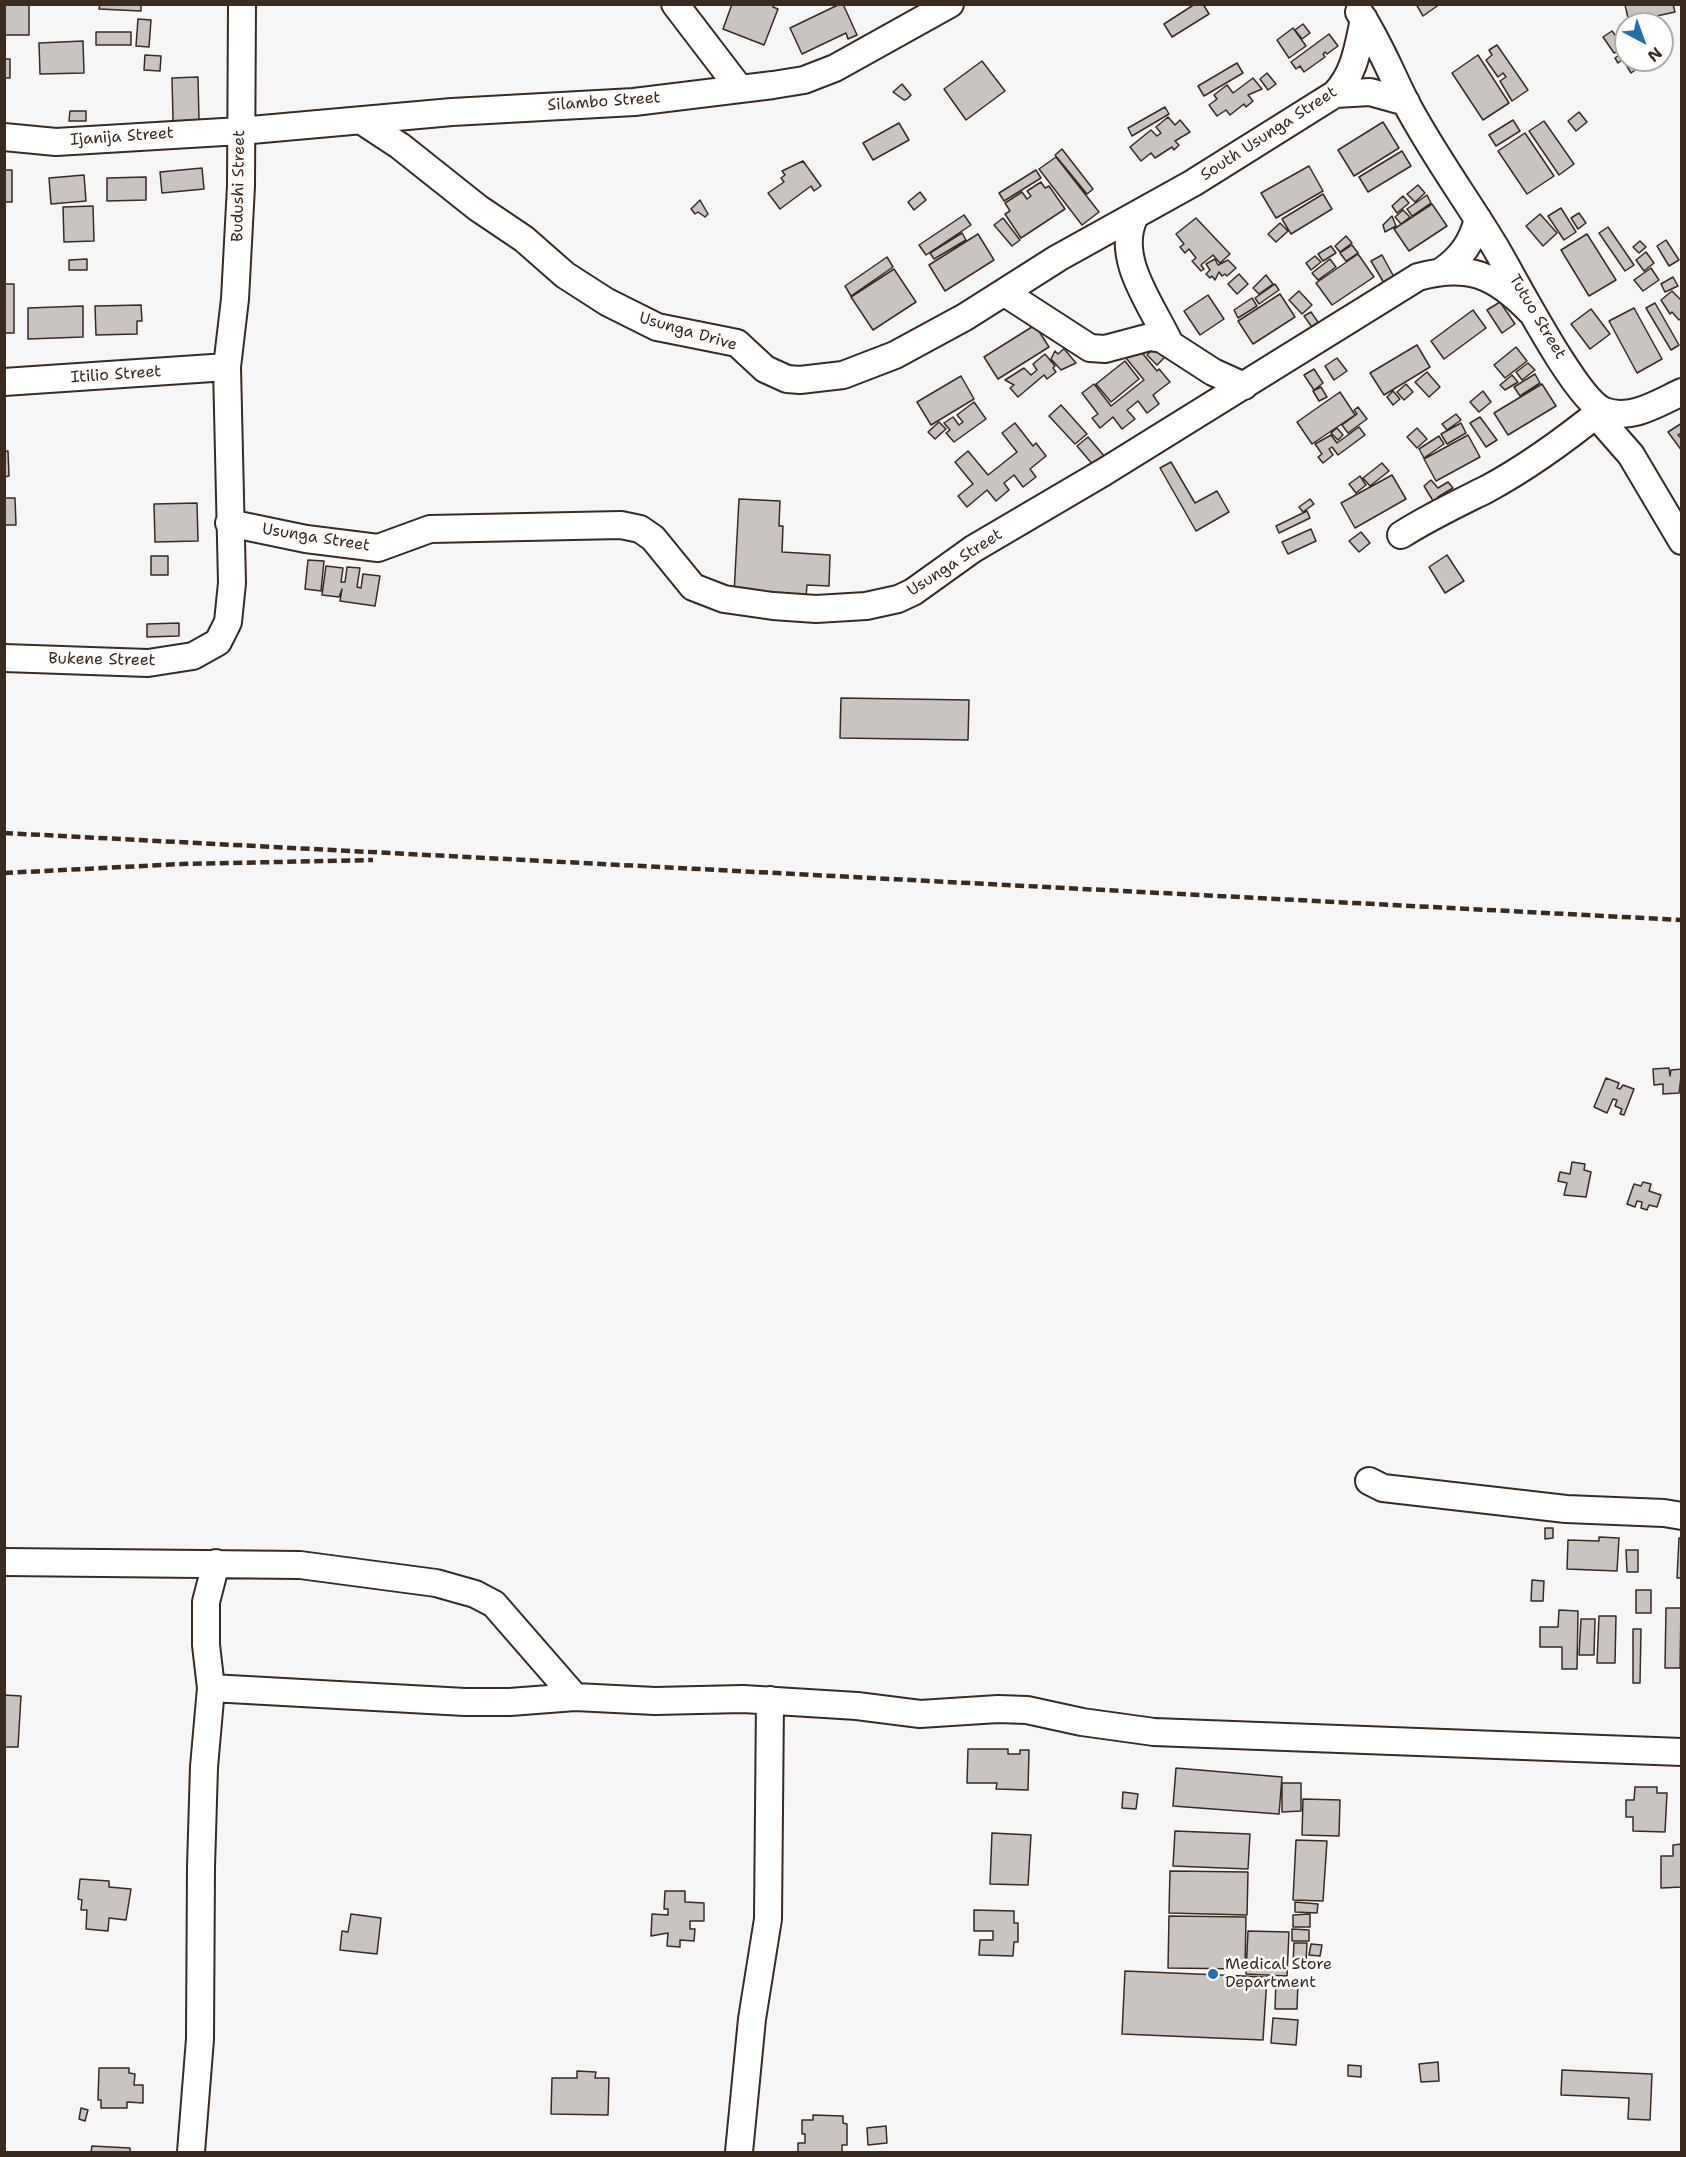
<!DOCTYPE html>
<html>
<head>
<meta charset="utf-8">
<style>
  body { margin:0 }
  #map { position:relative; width:1686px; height:2157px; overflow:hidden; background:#f7f6f6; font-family:"Shantell Sans",sans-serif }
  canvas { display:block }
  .frame { position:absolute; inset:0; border:6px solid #3b2a1e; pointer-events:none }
  .north { position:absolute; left:1614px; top:12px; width:60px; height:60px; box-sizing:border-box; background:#fff; border:2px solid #b1aaa5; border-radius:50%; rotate:139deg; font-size:16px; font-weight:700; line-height:24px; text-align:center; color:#3b2a1e }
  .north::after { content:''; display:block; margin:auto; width:21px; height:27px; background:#1f6fb2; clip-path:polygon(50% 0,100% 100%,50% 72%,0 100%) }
</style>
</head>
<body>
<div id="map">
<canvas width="1686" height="2157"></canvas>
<div class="frame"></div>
<div class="north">N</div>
</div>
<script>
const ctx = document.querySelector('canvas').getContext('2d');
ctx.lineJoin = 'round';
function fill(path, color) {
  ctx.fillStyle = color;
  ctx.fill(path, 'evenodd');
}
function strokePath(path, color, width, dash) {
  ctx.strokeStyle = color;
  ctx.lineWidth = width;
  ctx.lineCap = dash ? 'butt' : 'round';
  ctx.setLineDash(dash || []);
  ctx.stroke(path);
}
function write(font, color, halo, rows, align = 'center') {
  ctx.font = font + ' "Shantell Sans",sans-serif';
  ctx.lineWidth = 5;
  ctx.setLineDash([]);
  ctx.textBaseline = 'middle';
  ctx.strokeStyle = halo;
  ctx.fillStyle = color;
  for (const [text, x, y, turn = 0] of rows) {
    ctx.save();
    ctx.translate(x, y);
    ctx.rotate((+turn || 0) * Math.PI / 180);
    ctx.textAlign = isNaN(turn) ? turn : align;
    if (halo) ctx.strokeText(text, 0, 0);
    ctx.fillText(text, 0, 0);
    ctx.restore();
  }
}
const building = new Path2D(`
  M4,4H29V35H4Z
  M100,4H141V11L99,9Z
  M732,4H774L773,7L778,9L764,45L723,29Z
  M840,4H843L857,35L848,39L846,33L802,54L790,28Z
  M1195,4H1203L1209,14L1172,37L1164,24Z
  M1416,4H1440L1423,16Z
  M1673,4L1675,12L1629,22L1625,5Z
  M138,19L151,20L149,47L136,46Z
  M1303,24L1310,33L1302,39L1295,30Z
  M1293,28L1306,46L1289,58L1277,40Z
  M1612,31L1618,39L1625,35L1626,37V57L1618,63L1615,58L1619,55L1617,52L1614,53L1603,37Z
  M96,32H131V45H96Z
  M1329,34L1338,46L1327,54L1325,52L1323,54L1325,57L1304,72L1300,66L1296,69L1291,62Z
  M83,41L84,73L40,74L39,43Z
  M1497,45L1528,90L1512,101L1500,81L1506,77L1503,73L1498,77L1486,60L1492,55L1489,50Z
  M145,55L161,56L160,71L144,70Z
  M1478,55L1509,103L1483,120L1452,73Z
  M4,59H10V78H4Z
  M1628,60H1641L1644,64L1631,73L1625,63Z
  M982,61L1005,91L966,120L944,89Z
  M1237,63L1243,73L1204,96L1198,86Z
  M1267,73L1276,84L1268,90L1260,79Z
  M198,77L199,120L173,121L172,78Z
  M1253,78L1262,89L1248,95L1253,101L1246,107L1244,104L1230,115L1226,110L1217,116L1209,105L1217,99L1214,95L1227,85L1233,93Z
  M902,84L911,95L907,99L904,100L893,92Z
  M1165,107L1169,114L1132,136L1128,128Z
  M70,111H86V121H69Z
  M1579,112L1587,122L1576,131L1568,121Z
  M1168,117L1175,125L1180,120L1190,132L1175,141L1179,145L1174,150L1172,147L1155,158L1151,153L1141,161L1130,147L1151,130L1157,136L1161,133L1156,127Z
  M1513,120L1520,131L1496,146L1489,135Z
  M1544,121L1574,164L1559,175L1529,131Z
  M1383,122L1399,148L1354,176L1338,150Z
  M899,123L909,140L873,160L863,143Z
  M1525,133L1554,176L1527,194L1498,151Z
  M1062,149L1093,189L1087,194L1055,155Z
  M1402,151L1411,166L1368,192L1359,177Z
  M1056,157L1099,212L1082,225L1039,169Z
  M803,161L821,186L814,191L811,186L780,209L768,193L784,182L781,178L785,175L782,171Z
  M1309,166L1323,191L1276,218L1261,193Z
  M202,168L204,189L162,193L160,172Z
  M4,170H12V202H4Z
  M1036,170L1041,178L1004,201L999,193Z
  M84,175L86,201L51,204L49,178Z
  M146,177V200L107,201V178Z
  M1041,182L1045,188L1049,186L1065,209L1021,238L1005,214L1010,211L1005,203L1022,192L1027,199L1031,196L1027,191Z
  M1418,185L1425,193L1415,202L1407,194Z
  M920,192L926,200L914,210L908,202Z
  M1323,194L1332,209L1291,234L1282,219Z
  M1427,195L1431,203L1412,216L1407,209Z
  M1403,196L1409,203L1397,213L1392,206Z
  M700,200L708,214L705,217L698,212L695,214L691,209Z
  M1432,204L1447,226L1409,251L1394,229Z
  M93,206L94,241L64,242L63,207Z
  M1561,208L1576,232L1564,240L1548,216Z
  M1403,210L1410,217L1401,224L1395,217Z
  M1579,213L1586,223L1578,229L1571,218Z
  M1540,214L1557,233L1543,246L1526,226Z
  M964,215L971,225L926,255L919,245Z
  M1392,216L1396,226L1385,232L1383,225Z
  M1003,218L1020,240L1012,246L994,225Z
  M1196,218L1230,254L1220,263L1213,255L1201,265L1204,269L1201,271L1192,261L1196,258L1189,249L1185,253L1180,247L1184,244L1176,234Z
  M1280,223L1288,231L1276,242L1268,234Z
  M1608,227L1634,265L1625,271L1599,233Z
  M962,233L966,240L934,259L930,253Z
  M978,234L994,260L945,291L929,265Z
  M1587,234L1616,280L1589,296L1561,250Z
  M1346,236L1352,243L1340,252L1335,246Z
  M1666,240L1679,260L1669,266L1657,246Z
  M1640,241L1646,247L1639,253L1633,247Z
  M1352,245L1358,253L1346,261L1340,253Z
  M1331,246L1336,253L1323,261L1318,254Z
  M1646,252L1654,263L1644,271L1636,260Z
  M1358,254L1374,277L1332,305L1316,283Z
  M1382,255L1394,277L1384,283L1371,261Z
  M1315,256L1321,262L1311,270L1306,263Z
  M887,257L893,267L851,296L845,286Z
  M87,259V270H69V260Z
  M1215,259L1218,265L1228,260L1236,268L1227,276L1225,274L1222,276L1219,272L1215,280L1212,276L1210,278L1206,274L1210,270L1206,264Z
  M1330,259L1336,267L1318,280L1312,273Z
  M1651,268L1659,280L1643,291L1634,280Z
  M894,269L916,302L873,330L851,297Z
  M1239,274L1248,284L1237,294L1228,284Z
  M1266,275L1273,284L1259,294L1253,288Z
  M1673,277L1678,286L1665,292L1661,284Z
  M4,284H14V333H4Z
  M1275,284L1279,290L1259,304L1255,298Z
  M1299,291L1312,305L1302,314L1289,300Z
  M1672,291L1682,301V318L1679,320L1672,312L1670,314L1661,300Z
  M1280,294L1295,317L1253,344L1238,321Z
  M1208,295L1224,319L1200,335L1184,311Z
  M1252,298L1257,306L1238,318L1234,310Z
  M1500,302L1515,324L1502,333L1487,310Z
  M1655,303L1679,345L1671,350L1646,308Z
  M141,305L142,321H137V334L96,335L95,306Z
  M83,306V337L28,339V308Z
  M1634,308L1662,359L1637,373L1609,321Z
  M1591,309L1610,334L1590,349L1571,324Z
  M1473,310L1486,328L1444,359L1431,341Z
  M1311,312L1320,325L1314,330L1304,316Z
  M1035,325L1049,347L998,379L984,357Z
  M1158,344L1168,354L1157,365L1147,355Z
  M1068,345L1065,350L1076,363L1061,370L1051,359L1055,351L1058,354Z
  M1417,345L1430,367L1384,395L1370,373Z
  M1516,347L1527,361L1505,378L1494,365Z
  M1139,349L1157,371L1159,369L1170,382L1153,395L1159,404L1147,413L1138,401L1127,410L1135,419L1122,429L1113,417L1100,428L1092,418L1098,414L1082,393L1094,384L1111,406L1144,380L1126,358Z
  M1045,354L1055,366L1053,368L1056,372L1047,379L1044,375L1018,397L1010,388L1014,385L1005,380L1024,368L1031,375L1037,370L1033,364Z
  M1337,358L1347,371L1334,380L1325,366Z
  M1125,361L1139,379L1111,402L1096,384Z
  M1528,363L1535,370L1522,380L1516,372Z
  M1314,369L1323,383L1314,390L1304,375Z
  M1427,372L1440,387L1429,397L1415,382Z
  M1535,374L1540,383L1520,396L1514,387Z
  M1512,375L1518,382L1505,390L1500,385Z
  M961,376L974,399L931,425L917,402Z
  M1406,384L1413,392L1404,400L1397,392Z
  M1542,384L1556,406L1508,435L1494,413Z
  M1321,387L1327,397L1319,401L1313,391Z
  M1393,391L1400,399L1393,405L1387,397Z
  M1483,391L1491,402L1479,412L1470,402Z
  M1340,392L1355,415L1312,444L1297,422Z
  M974,402L986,419L954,442L946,433L950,430L944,423L953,417L959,425L963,422L957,415Z
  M1061,405L1087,434L1075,444L1049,416Z
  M1358,407L1367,419L1348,433L1342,425L1357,414L1354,410Z
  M1456,414L1461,420L1447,430L1442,424Z
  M1480,417L1497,440L1486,447L1470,423Z
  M939,422L946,429L935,439L928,432Z
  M1015,423L1033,446L1036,443L1046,456L1030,469L1036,477L1023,487L1014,475L1004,483L1009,490L996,501L987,490L967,507L958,496L973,484L955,462L968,451L988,475L1017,452L1002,433Z
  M1461,423L1466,433L1447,444L1441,434Z
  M1682,423V433L1678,435L1682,439V451L1668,432Z
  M1359,427L1365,435L1338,455L1332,447L1329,449L1333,455L1323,463L1318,457L1322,454L1315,444L1331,435L1337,443Z
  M1337,428L1343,435L1338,440L1331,433Z
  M1417,428L1427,439L1417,448L1407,437Z
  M1468,435L1480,457L1436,481L1424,459Z
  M1439,436L1444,444L1424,458L1419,449Z
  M1088,437L1105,457L1094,466L1077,446Z
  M4,451H8L9,476L4,477Z
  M1171,462L1195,503L1217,491L1229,512L1196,531L1160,468Z
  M1382,463L1389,471L1370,486L1363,478Z
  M1392,475L1406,499L1355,528L1341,503Z
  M1360,476L1366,485L1356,493L1349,484Z
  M1431,480L1438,488L1448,482L1453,488L1438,497L1441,500L1435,504L1424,486Z
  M4,498H15L16,525H4Z
  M739,499L780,501L779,526H783L782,552L830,555L829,586L807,585L806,597L734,594Z
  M1310,499L1314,504L1303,512L1299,507Z
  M197,503L198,541L155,542L154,504Z
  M1307,511L1310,518L1279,533L1276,526Z
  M1311,529L1316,541L1288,554L1282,542Z
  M1361,532L1370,543L1359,552L1349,541Z
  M1447,555L1464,581L1445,593L1429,567Z
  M151,556H168V575H151Z
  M308,560L324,561L321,591L305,589Z
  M326,566L343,568L341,582H345L347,567L360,568L357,587L361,588L363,574L380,576L375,606L340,601L342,589L339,597L322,595Z
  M179,623V636L147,637V624Z
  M841,698L969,700L968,740L840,738Z
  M1669,1068L1670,1076L1671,1070L1682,1069L1679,1093L1663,1094V1084L1654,1085L1653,1069Z
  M1606,1078L1619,1083L1617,1088L1620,1089L1623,1085L1634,1089L1624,1115L1620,1114L1622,1109L1615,1106L1617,1100L1613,1099L1607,1113L1594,1107Z
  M1572,1162L1585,1164L1584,1170L1591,1172L1586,1197L1564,1195L1567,1183L1558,1181L1560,1172L1570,1174Z
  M1643,1182L1651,1184L1649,1191L1661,1195L1657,1207L1649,1205L1647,1210L1641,1208L1642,1202L1637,1201L1635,1207L1627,1204L1634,1184L1641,1186Z
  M1545,1528H1553V1538L1545,1539Z
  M1599,1537L1619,1538L1617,1571L1567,1569L1568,1540L1599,1541Z
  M1679,1538H1682V1578H1677Z
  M1626,1550H1638V1572H1627Z
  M1532,1580L1544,1581L1543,1601H1531Z
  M1636,1590H1651V1613H1636Z
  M1666,1608H1681L1680,1668H1665Z
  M1559,1610L1578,1611L1577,1669H1562V1647H1540V1627H1558Z
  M1599,1616H1616L1615,1663H1597Z
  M1581,1619H1595L1594,1655H1579Z
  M1633,1629H1641L1640,1683H1633Z
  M4,1695L21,1696L18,1747H4Z
  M968,1749H1008V1754H1020V1750H1029L1028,1790L996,1789L997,1783H967Z
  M1176,1768L1282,1777L1279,1814L1173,1806Z
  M1282,1783H1301V1811L1282,1812Z
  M1635,1787H1657V1793H1667L1665,1832L1633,1831V1817H1626V1800H1634Z
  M1123,1792L1138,1794L1136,1809L1122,1808Z
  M1303,1799L1340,1800L1339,1836L1302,1835Z
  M1175,1831L1250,1834L1248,1869L1173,1866Z
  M992,1833L1031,1835L1028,1885L990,1884Z
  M1296,1840L1327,1841L1323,1901L1293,1900Z
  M1682,1844V1887L1661,1888V1856H1673V1845Z
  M1170,1871L1248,1872L1247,1915L1169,1913Z
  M80,1879L109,1881V1887L131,1889L126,1920L109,1918L108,1931L86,1929L87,1910H81L82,1900L78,1899Z
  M665,1891H685V1902L704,1903V1921H690V1929H695L694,1941L680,1940V1947L667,1946L668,1933L651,1936L652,1914L668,1915V1909H664Z
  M1295,1902L1318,1904L1317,1913L1295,1912Z
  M974,1910L1014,1911V1923H1018V1942H1014L1013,1956L979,1955L980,1940H993V1931H974Z
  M351,1914L381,1918L377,1954L340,1950L342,1931L348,1932Z
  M1310,1914V1927H1293V1915Z
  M1169,1916L1246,1917L1245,1969L1168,1968Z
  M1292,1929L1309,1930V1941H1292Z
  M1248,1931L1289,1932L1287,1976L1246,1974Z
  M1294,1943H1307L1306,1963H1293Z
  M1311,1944L1322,1945L1320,1956L1309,1955Z
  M1125,1971L1267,1977L1263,2040L1122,2034Z
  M1276,1980L1298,1981L1297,2009H1275Z
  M1273,2018L1298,2020L1296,2045L1271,2043Z
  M1438,2062L1439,2081L1421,2082L1419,2064Z
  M1348,2065L1361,2066V2077L1348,2076Z
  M99,2068H129V2073L135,2074L134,2085H143V2103L127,2102V2108H101V2100H98Z
  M1562,2070L1652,2074L1650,2120L1628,2119L1629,2098L1561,2095Z
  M577,2071L596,2072L595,2078H609L608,2115L551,2114L552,2078H577Z
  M81,2108L88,2110L85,2121L79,2119Z
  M813,2115L843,2116V2123L847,2124V2145H842V2152H798V2143H805V2134H802V2120H813Z
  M886,2126L887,2143L868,2145L867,2128Z
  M92,2146L130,2148V2152H136H91Z`);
fill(building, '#c9c3c1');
strokePath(building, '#3b2a1e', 1.5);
const minor = new Path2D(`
  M675,4L740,89
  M1359,12C1378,40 1390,71 1405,101C1431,151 1465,197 1494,245C1513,276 1575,399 1604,411C1631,421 1658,403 1682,392
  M1335,94L1370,92L1406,102
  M362,121L400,146L478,208L524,239L565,275L607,302L657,327L737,343L765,369L787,379L800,380L843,375L895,355L965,317L1058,258L1193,183L1335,94C1355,73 1358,47 1364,19
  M4,137L56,142L240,131L452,112L634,102L773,85L804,80L835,68L950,4
  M1134,218C1115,259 1152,305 1169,342
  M1442,271C1462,257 1472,242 1478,219
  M1005,293L1090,348L1105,349L1150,337L1162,339L1213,372L1244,386
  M4,382L227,367
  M1596,415L1631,455L1682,541
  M229,523L306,539L378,548L430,529L621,525L640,529L653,538L693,587L724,599L773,606L816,609L866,606L898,599L913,592L973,549L1104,472L1418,277C1468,263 1495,275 1530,311
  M1401,535C1429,517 1457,504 1487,489C1528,467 1566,439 1602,410
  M4,658L148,663L193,656L218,642L228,622L232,583L227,367L235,299L241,186L242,4
  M1369,1481L1383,1488L1566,1509L1664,1513L1682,1516
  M4,1562L300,1565L436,1583L475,1594L494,1604L575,1697
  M211,1688L465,1702H510L575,1697L655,1701L743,1699L857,1706L920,1714L998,1709L1027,1710L1082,1722L1154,1732L1682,1752
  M191,2152L200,2039L201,1867L204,1767L211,1688L206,1645V1602L216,1563
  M739,2152L752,2019L768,1919L770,1700`);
strokePath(minor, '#3b2a1e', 30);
strokePath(minor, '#fff', 26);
strokePath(new Path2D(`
  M4,833L1682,920
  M4,873L182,864L373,860`), '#3b2a1e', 4.5, [9, 4.5]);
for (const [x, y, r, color] of [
  [1213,1974,6,"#1f6fb2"]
]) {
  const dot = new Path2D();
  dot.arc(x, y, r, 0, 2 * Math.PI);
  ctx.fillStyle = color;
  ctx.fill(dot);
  strokePath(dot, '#fff', 2);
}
write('16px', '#3b2a1e', '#fff', [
  ["Silambo Street",604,102,-4],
  ["South Usunga Street",1269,134,-33],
  ["Ijanija Street",122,137,-4],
  ["Budushi Street",239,186,-89],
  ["Tutuo Street",1537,317,59],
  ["Usunga Drive",688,332,16],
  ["Itilio Street",116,375,-4],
  ["Usunga Street",316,538,9],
  ["Usunga Street",955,563,-33],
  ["Bukene Street",102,660,1]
]);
write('16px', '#3b2a1e', '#fff', [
  ["Medical Store",1225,1965],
  ["Department",1225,1983]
], 'left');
</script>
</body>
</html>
